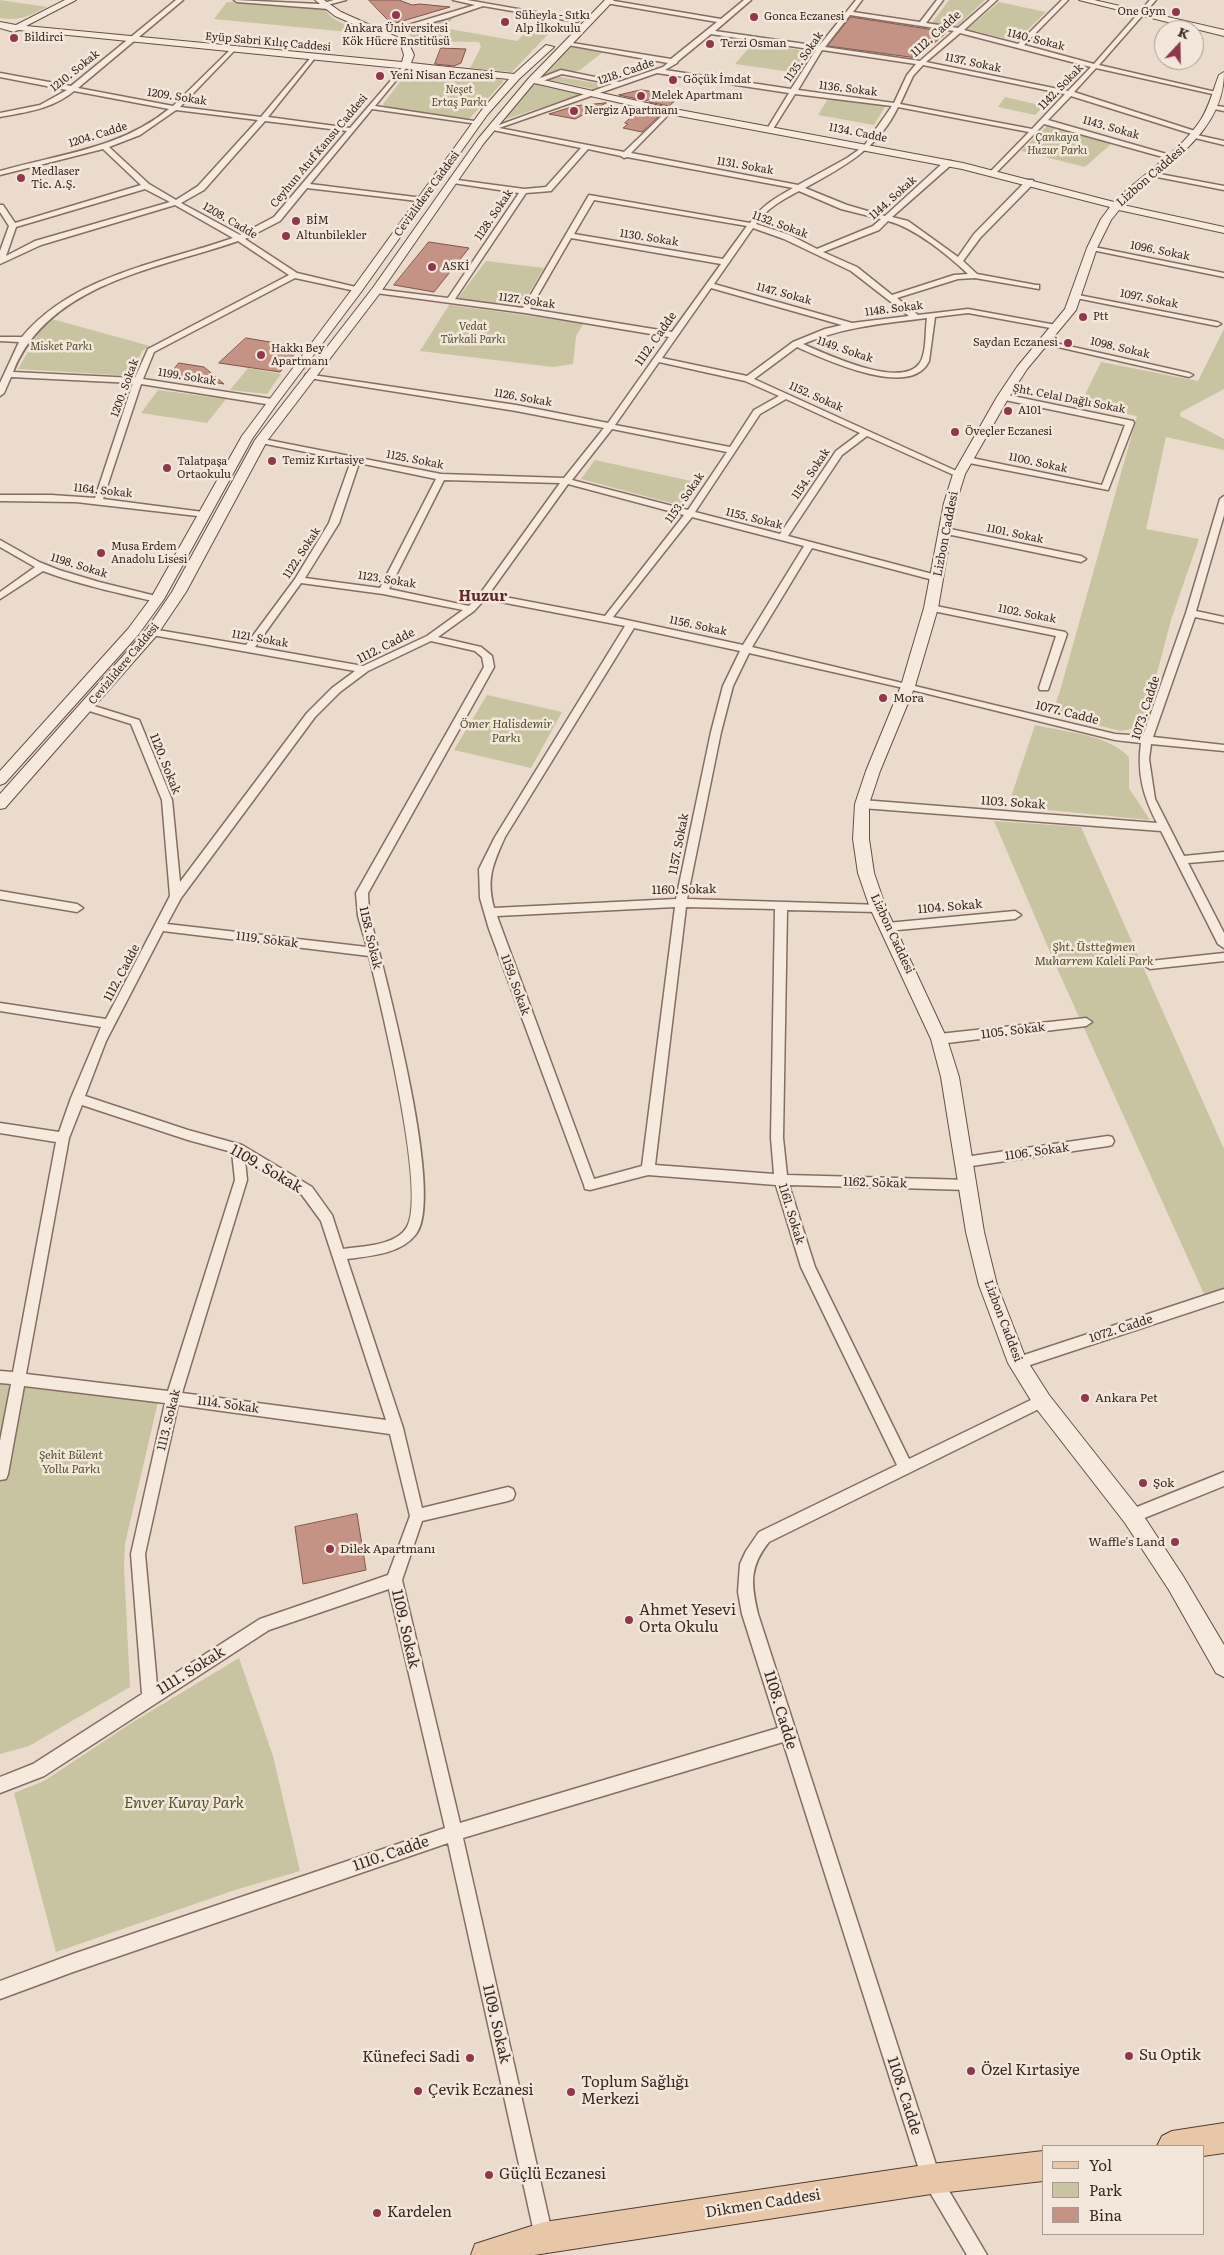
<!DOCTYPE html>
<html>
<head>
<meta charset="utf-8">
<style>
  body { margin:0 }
  #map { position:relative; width:1224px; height:2255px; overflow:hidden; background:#ebdbcc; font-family:Literata,serif }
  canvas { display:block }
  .legend { position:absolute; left:1042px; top:2145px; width:162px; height:90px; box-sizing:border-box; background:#f3e7db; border:1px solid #a99b91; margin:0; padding:6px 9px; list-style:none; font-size:15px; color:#392923 }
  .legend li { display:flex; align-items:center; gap:10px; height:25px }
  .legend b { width:25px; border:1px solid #a99b91 }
  .north { position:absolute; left:1154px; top:20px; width:50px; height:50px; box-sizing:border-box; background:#f3e7db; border:1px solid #a99b91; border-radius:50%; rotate:21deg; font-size:14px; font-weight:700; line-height:20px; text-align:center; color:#392923 }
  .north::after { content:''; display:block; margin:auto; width:18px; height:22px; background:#8f384c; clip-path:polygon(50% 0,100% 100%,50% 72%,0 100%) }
</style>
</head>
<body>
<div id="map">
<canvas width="1224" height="2255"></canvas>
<ul class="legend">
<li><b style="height:6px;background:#e8c7a9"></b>Yol</li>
<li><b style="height:14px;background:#c8c4a1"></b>Park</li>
<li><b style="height:14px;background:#c49386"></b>Bina</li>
</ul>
<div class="north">K</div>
</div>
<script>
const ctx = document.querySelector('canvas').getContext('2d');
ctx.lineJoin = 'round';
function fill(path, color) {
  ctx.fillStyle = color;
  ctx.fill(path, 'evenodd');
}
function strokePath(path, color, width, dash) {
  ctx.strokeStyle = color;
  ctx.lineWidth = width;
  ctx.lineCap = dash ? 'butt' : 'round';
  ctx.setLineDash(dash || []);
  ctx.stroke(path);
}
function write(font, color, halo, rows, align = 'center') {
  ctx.font = font + ' Literata,serif';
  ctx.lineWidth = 5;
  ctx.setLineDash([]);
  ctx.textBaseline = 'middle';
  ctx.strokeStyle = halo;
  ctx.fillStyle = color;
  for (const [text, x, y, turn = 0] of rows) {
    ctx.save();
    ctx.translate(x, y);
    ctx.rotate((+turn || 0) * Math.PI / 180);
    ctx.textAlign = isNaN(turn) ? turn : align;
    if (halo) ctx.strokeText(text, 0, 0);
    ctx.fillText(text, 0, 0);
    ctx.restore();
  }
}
fill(new Path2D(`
  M0,0L47,7C29,16 21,21 0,18Z
  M949,0H985L954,29L931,24Z
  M227,2L325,9C332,23 357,29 371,31L369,34L214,19Z
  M999,2L1046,12L1016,41L967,29Z
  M454,17L444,28L517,41L524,34C537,33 543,24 556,26L512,72L470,68L481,47L479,42L413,41L408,31Z
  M753,43L813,52L799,73L735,64Z
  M571,46L603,52L580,70L572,72L561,70L542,76Z
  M415,72L493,78L503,80V82L469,119L385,107L383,104L407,73Z
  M554,77H560L607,85L594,89L588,88L549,80Z
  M534,84H536L583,94L503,120Z
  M829,97L886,105L874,125L818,115Z
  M1005,97L1044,106L1035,115L998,107Z
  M1048,125L1112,143L1085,167L1021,151Z
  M486,261L544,268L521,307L458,298Z
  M449,305L584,323L576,336L573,364L553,367L420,351Z
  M52,319L150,346L142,351L132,376L18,369L40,331Z
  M1224,329V389L1181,412L1180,416L1224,439V450L1166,437L1146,529L1199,539L1171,620L1147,711L1137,728L1120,731L1052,713L1060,691L1137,416L1080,405L1101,362L1198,381Z
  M248,368L281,374L267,394L230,390Z
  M158,390L226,399L207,423L141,413Z
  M595,460L700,483L682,506L581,479Z
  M487,695L562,712L531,768L454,750Z
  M1035,725C1065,732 1107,734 1129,757V788L1150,820L1008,806Z
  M994,821L1081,827L1224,1149V1295L1204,1294L1056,966Z
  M0,1383L32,1384L158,1402L125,1544L124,1566L130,1687L29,1746L0,1754Z
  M239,1658L273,1756L300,1871L235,1890L56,1952L14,1793L44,1781L133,1722Z`), '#c8c4a1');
const building = new Path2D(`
  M369,0H399L412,5L420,4L450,7L396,23L389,21Z
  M851,17L947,32L917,58L828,46Z
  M441,48L466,49L461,63L454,66L435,64Z
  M641,90L657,92L647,101L619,95Z
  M657,95L677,99L669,106L649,102Z
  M606,103L575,119L549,114L575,106Z
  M641,109L661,114L642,132L623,128L628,124L625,123Z
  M429,242L469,248L434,292L394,285Z
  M246,338L300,347L280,372L219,363Z
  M179,363L204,367L224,384L170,375Z
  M357,1514L366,1570L303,1584L295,1527Z`);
fill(building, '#c49386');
strokePath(building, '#83544a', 1);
const street = new Path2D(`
  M176,0H183L78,88L173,106L232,48L234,49V51L180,107L261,117L313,55L315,56V58L268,117L350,128L405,64L408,66L407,67L375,106L481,122L478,124L372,109L310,184L423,198L427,200L426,202L307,188L280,221L245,239L297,273L360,288V292L295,278L154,352L143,379L272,399L276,402L272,405L141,384L103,499L203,512L206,513V517L76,502L0,501V495H51L95,498L133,383L11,377L4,393L0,396V383L19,342L0,341V337H22C74,275 161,263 233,238L175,205L41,245L0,264V251L9,226L0,212V205H3L15,223L141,185L103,149L0,175V171C59,154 120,149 169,109L74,91C52,109 27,112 0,117V113L40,105L67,90L0,77V73L71,86ZM176,110L258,120L198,186L176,200L149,184L109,147L140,135ZM265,121L347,131L274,217L240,235L181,203L204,190ZM145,189L170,202L35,241L6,256L16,227ZM238,241L289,275L148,349L135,378L13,372C48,283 158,269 238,241Z
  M234,0L320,4L334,0H346L327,5L332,7L329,9L237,2Z
  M453,0H467L580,20L577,22L483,6L448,18L385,35L382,33L475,5Z
  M608,0L721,19L744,0H751L715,31L819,46L856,0H862L853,12L920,22L937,0H943L926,23L958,28L990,0H997L964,30L1018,44L1062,0H1068L1024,45L1094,64L1150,0H1156L1099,65L1220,93L1217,95L1096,68L1074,92L1198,132L1197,135L1224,141V145L1191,137L1190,136L1192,134L1071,96L1048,120L1177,157L1170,159L1044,124L994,175L990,173L991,171L1029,132L898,107C878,149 843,167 805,188L847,205L885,216L945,161H951V165L892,217L908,221L958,257L974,234L1027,180H1033V184L980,238L963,261L977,274L1036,285H1039V289L975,278L958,279L897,298L918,315L968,309L1056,325L1060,327L1056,329L968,313L935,317L929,361C911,400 824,359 797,347L754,379L963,474L956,476L867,436L842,455L788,536L940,576L942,578L937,581L812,548L752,647L1115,734L1143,736L1186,613L1220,499L1224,496V515L1196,611L1224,617V623L1195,617L1153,737L1224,745V751L1151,744L1149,759L1155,799L1184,856L1224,852V860L1188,863L1224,933V948L1218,944L1161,831L862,808L857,804L862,800L1157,823C1143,796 1137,773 1141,743L1115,740L908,689L749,653L733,686L721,732L687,899L882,905L884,908L882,911L878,912L787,910L783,1138L787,1175L969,1180L974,1181L975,1185L974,1189L969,1190L789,1185L815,1267L909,1459L1037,1397L1042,1395L1047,1397L1049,1401L1047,1405L769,1542C749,1567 751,1584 758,1614L939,2174L987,2255H967L922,2179L783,1742L463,1838L553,2237L551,2244L544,2246L537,2244L535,2237L448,1843L73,1972L0,1999V1981L73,1954L445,1828L389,1589L269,1630L44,1776L0,1793V1777L33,1764L142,1694L131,1554L165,1403L24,1386L8,1474L6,1479L0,1480V1441L11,1384L0,1383V1371L13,1372L56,1142L0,1133V1123L59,1132L71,1098L101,1027L0,1011V1003L106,1019L170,896L162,800L131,724L83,709V705H91L139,720L140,722L172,800L180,882L307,713L332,688L355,671L152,635L147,632L152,629L246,645L295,579L329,523L351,461L261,443L258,442V438L441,474L564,478L604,428L516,411L309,378L305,376L306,374L516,405L608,423L669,337L525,313L376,293L372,291L376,289L448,298L519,193L453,183H450V179L524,189L546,187L581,148L488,129L612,84L562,74L537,83L535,82V80L561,70L619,82L663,67L668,63L568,45L566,42L671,59L717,22L606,3ZM850,15L954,31L920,61L825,47ZM960,33L1091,67L1068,91L926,62ZM711,34L816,50L791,89L665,70L677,63L678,61ZM822,50L916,64L907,75L894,103L798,90ZM923,65L1065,94L1032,129L900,104L913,76ZM657,73L789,93L767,129L770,131L773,129L795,94L892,106L864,146L847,158L798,185L631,153L671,112L672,111L669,109L624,152L499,128ZM588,149L621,156L624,158L627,157L793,188C775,198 761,206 750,223L589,195L523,308L455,299L526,193L551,191ZM799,191L841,209L881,219L873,226L817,249L790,235L756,224C767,208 782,200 799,191ZM594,200L747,226L723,259L574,234ZM888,221C915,228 948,255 968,274L954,275L892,295L857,267L823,252L879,230ZM753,228L784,239L851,271L909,316L852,323L714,284ZM571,238L721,264L672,332L530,309ZM711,288L842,325L825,329L793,342L747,376L662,358ZM927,318C925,331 927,354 919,364C900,389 826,354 803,344C847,326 881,324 927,318ZM659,362L745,381L779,396L754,410L730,447L615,425ZM786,399L860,433L836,451L780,534L695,512L760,414ZM612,429L727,452L688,510L572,480ZM359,463L436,479L380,588L305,578L339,523ZM444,480L560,483L480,594L469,606L389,589ZM568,484L684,515L605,616L489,594ZM692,517L804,546L743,645L613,617ZM301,583L383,594L463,610L427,636L363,666L255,647ZM485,599L625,626L495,837L479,869L480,898L489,929L584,1185L585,1189L590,1190L648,1175L776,1185L801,1267L897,1465L759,1532L746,1551L740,1564L738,1592L742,1614L778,1728L460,1823L402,1580L422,1521L508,1501L513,1499L515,1494L513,1489L508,1487L422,1508L403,1428L347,1259C370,1256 401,1254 416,1234C443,1201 394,1012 383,967C377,942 368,918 368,893L494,667L492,656L481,647L438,637L474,611ZM634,628L740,651L723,686L711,732L676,899L494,908C486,878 493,864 505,837ZM431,641L475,651L482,657L484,667L356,893L358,916L367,947L167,924L181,898L315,717L340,692L368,671ZM675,907L642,1166L594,1179L497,916ZM686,907L775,909L771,1138L774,1174L655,1165ZM163,931L369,956C380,1001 427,1193 407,1227C396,1246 362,1246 343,1249L332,1215L312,1187L242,1145L188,1130L85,1096L106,1041ZM82,1105L188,1140L232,1152L235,1180L168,1391L26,1374L69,1138ZM245,1160L302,1195L321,1221L386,1420L182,1393L247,1180ZM178,1405L390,1434L410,1516L388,1575L260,1619L157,1685L145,1554Z
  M1211,105L1224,107V111L1209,108V106Z
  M1149,172L1224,186V190L1152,176H1149Z
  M1089,246L1224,273V277L1092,250H1089Z
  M1073,294L1217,322L1221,324L1217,326L1076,298H1073Z
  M1042,340L1189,373L1193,375L1189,377L1045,344L1041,342Z
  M1003,394L1133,421L1134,423L1108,490L964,462V458L967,457L1102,485L1125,425L1000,399V395Z
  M945,528L1081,556L1086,559L1081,562L942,533L940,531Z
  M0,540L39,562L59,570L99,582L160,597L162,599L157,602C119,593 80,585 43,571L0,599V592L35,567L0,547Z
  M931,605L1065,632L1067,634L1048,690H1040L1039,688L1056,636L928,610L926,608Z
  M0,891L77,904L83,908L77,912L0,899Z
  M1015,911L1021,915L1015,919L887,931L881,927L887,923Z
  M1224,953V961L1150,969L1144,965L1150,961Z
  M1086,1018L1092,1022L1086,1026L939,1044L933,1039L939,1034Z
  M1108,1136L1112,1137L1114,1141L1112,1145L1108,1146L965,1167L961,1166L959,1162L961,1158L965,1157Z
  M1224,1289V1301L1018,1369L1013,1367L1011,1363L1013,1359L1018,1357Z
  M1224,1472V1486L1132,1523L1127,1521L1125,1516L1127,1511Z`);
const secondary = new Path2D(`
  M65,0H76L26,26L402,62L404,55L401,45L335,16L315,0H324L341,12L408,42L414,55L411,63L514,74L546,45L554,47L519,79L487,115L361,292L276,405L252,439L164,599L138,635L5,783L0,785V771L128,629L151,598L242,436L353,288L481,111L509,79L18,30L14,32L0,28V22L16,25Z
  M605,0H614L539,79L669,108L963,163L1114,202C1142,174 1178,154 1200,121C1209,108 1213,90 1219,75L1224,72C1224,135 1162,165 1123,205L1224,227V233L1119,210L1111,220L1097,248L1076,310L1027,369L1009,397L965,474L956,503L938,608L915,686L880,771L869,804V839L874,873L886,908L947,1039L959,1077L984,1232L997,1285L1026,1359L1049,1395L1139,1509L1183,1576L1224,1645V1677L1216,1673L1169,1590L1125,1523L1035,1407L1008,1363L979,1285L966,1232L941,1077L931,1039L870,908L858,873L853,839L855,804L866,771L901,686L924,608L944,503L953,474L997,397L1017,367L1065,309L1087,248L1101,219L1110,207L962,169L669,114L534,83L484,143L380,293L267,441L186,592L157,635L5,808L0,809V794L147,629L172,592L255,440L372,289L478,139L529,78Z
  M1079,0H1094L1224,30V36Z`);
const primary = new Path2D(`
  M1224,2123V2153L1203,2156V2146H1157L1162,2136L1172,2131Z
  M1043,2151V2181L931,2194L534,2255H471L475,2244L544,2222L931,2164Z`);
strokePath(street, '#866d62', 3);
strokePath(secondary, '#684f44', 2);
strokePath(primary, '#553d35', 2);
fill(street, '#f6eadf');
fill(secondary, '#f6eadf');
fill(primary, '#e8c7a9');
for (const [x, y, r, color] of [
  [1176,12,5,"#8f384c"],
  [396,15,5,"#8f384c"],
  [754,17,5,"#8f384c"],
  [505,22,5,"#8f384c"],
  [14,38,5,"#8f384c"],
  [710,44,5,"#8f384c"],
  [380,76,5,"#8f384c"],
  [673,80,5,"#8f384c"],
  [641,96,5,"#8f384c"],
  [574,111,5,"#8f384c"],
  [21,178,5,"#8f384c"],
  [296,221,5,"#8f384c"],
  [286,236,5,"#8f384c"],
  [432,267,5,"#8f384c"],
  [1083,317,5,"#8f384c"],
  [1068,343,5,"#8f384c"],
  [261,355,5,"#8f384c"],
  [1008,411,5,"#8f384c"],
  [955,432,5,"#8f384c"],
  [272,461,5,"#8f384c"],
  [167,468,5,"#8f384c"],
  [101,553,5,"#8f384c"],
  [883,698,5,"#8f384c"],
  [1085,1398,5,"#8f384c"],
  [1143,1483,5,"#8f384c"],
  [1175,1542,5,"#8f384c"],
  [330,1549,5,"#8f384c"],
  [629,1620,5,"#8f384c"],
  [1129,2056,5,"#8f384c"],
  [470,2058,5,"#8f384c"],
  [971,2071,5,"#8f384c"],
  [418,2091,5,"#8f384c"],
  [571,2092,5,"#8f384c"],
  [489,2175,5,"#8f384c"],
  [377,2213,5,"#8f384c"]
]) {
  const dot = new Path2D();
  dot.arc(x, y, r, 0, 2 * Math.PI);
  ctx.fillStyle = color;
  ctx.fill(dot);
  strokePath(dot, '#f3e7db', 2);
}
write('11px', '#392923', '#f3e7db', [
  ["One Gym",1166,12,"right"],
  ["Süheyla - Sıtkı",515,16],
  ["Alp İlkokulu",515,29],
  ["Gonca Eczanesi",764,17],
  ["Ankara Üniversitesi",396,29,"center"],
  ["Kök Hücre Enstitüsü",396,42,"center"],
  ["Bildirci",24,38],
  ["Terzi Osman",720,44],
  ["Yeni Nisan Eczanesi",390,76],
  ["Göçük İmdat",683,80],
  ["Melek Apartmanı",651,96],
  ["Nergiz Apartmanı",584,111],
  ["Medlaser",31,172],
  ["Tic. A.Ş.",31,185],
  ["BİM",306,221],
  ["Altunbilekler",296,236],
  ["ASKİ",442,267],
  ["Ptt",1093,317],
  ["Saydan Eczanesi",1058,343,"right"],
  ["Hakkı Bey",271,349],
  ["Apartmanı",271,362],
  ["A101",1018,411],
  ["Öveçler Eczanesi",965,432],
  ["Temiz Kırtasiye",282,461],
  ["Talatpaşa",177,462],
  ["Ortaokulu",177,475],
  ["Musa Erdem",111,547],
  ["Anadolu Lisesi",111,560]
], 'left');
write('11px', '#392923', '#f3e7db', [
  ["1140. Sokak",1036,40,14],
  ["Eyüp Sabri Kılıç Caddesi",268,42,5],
  ["1135. Sokak",804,57,-55],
  ["1137. Sokak",973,63,12],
  ["1210. Sokak",75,71,-39],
  ["1218. Cadde",626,72,-19],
  ["1142. Sokak",1061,87,-46],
  ["1136. Sokak",848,89,7],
  ["1209. Sokak",177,97,9],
  ["1143. Sokak",1111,128,16],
  ["1134. Cadde",858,133,11],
  ["1204. Cadde",98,135,-17],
  ["Ceyhun Atuf Kansu Caddesi",319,151,-50],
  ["1131. Sokak",745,166,10],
  ["Cevizlidere Caddesi",427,194,-54],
  ["1144. Sokak",893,198,-42],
  ["1128. Sokak",494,215,-56],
  ["1208. Cadde",230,221,30],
  ["1132. Sokak",780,225,20],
  ["1130. Sokak",649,238,9],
  ["1096. Sokak",1160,251,11],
  ["1147. Sokak",784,294,15],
  ["1097. Sokak",1149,299,11],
  ["1127. Sokak",527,301,8],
  ["1148. Sokak",894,309,-7],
  ["1098. Sokak",1120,348,13],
  ["1149. Sokak",845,350,19],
  ["1199. Sokak",187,377,9],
  ["1200. Sokak",125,388,-70],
  ["1152. Sokak",816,397,24],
  ["1126. Sokak",523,398,10],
  ["Şht. Celal Dağlı Sokak",1069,399,11],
  ["1125. Sokak",415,460,11],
  ["1100. Sokak",1038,463,12],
  ["1154. Sokak",811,474,-56],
  ["1164. Sokak",103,491,6],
  ["1153. Sokak",685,498,-55],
  ["1155. Sokak",754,519,14],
  ["1101. Sokak",1015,534,12],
  ["1122. Sokak",302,553,-57],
  ["1198. Sokak",79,566,17],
  ["1123. Sokak",387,580,9],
  ["1102. Sokak",1027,614,11],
  ["1156. Sokak",698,626,12],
  ["1121. Sokak",260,639,10],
  ["Cevizlidere Caddesi",124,664,-50]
]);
write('italic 11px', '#51532c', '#f3e7db', [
  ["Neşet",459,90],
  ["Ertaş Parkı",459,103],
  ["Çankaya",1057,138],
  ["Huzur Parkı",1057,151],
  ["Vedat",473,327],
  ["Türkali Parkı",473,340],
  ["Misket Parkı",61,347]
]);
write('12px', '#392923', '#f3e7db', [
  ["1112. Cadde",936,34,-42],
  ["Lizbon Caddesi",1151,176,-41],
  ["1112. Cadde",656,339,-55],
  ["Lizbon Caddesi",946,534,-79],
  ["1112. Cadde",386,646,-27],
  ["1073. Cadde",1146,708,-72],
  ["1077. Cadde",1067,713,14],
  ["1120. Sokak",165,764,68],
  ["1103. Sokak",1013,803,4],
  ["1157. Sokak",679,844,-79],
  ["1160. Sokak",684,890,-1],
  ["1104. Sokak",950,907,-5],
  ["Lizbon Caddesi",892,934,65],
  ["1158. Sokak",370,938,77],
  ["1119. Sokak",267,940,7],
  ["1112. Cadde",122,973,-62],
  ["1159. Sokak",515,985,70],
  ["1105. Sokak",1013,1031,-7],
  ["1106. Sokak",1037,1152,-8],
  ["1162. Sokak",875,1183,2],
  ["1161. Sokak",791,1214,73],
  ["Lizbon Caddesi",1003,1321,69],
  ["1072. Cadde",1121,1329,-18],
  ["1114. Sokak",228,1405,8],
  ["1113. Sokak",169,1420,-76]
]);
write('12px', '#392923', '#f3e7db', [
  ["Mora",893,698],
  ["Ankara Pet",1095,1398],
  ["Şok",1153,1483],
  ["Waffle's Land",1165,1542,"right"],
  ["Dilek Apartmanı",340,1549]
], 'left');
write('italic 12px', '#51532c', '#f3e7db', [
  ["Ömer Halisdemir",506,724],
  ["Parkı",506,738],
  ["Şht. Üstteğmen",1094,947],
  ["Muharrem Kaleli Park",1094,961],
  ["Şehit Bülent",71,1455],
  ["Yollu Parkı",71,1469]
]);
write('bold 15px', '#612728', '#f3e7db', [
  ["Huzur",483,597]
]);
write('15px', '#392923', '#f3e7db', [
  ["1109. Sokak",266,1169,30],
  ["1109. Sokak",405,1629,77],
  ["1111. Sokak",191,1671,-32],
  ["1108. Cadde",780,1710,73],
  ["1110. Cadde",391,1854,-19],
  ["1109. Sokak",496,2024,77],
  ["1108. Cadde",904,2096,72],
  ["Dikmen Caddesi",763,2204,-9]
]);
write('15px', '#392923', '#f3e7db', [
  ["Ahmet Yesevi",639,1611],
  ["Orta Okulu",639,1628],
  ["Su Optik",1139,2056],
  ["Künefeci Sadi",460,2058,"right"],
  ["Özel Kırtasiye",981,2071],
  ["Toplum Sağlığı",581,2083],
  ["Merkezi",581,2100],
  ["Çevik Eczanesi",428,2091],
  ["Güçlü Eczanesi",499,2175],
  ["Kardelen",387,2213]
], 'left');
write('italic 15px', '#51532c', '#f3e7db', [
  ["Enver Kuray Park",184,1804]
]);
</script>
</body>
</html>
